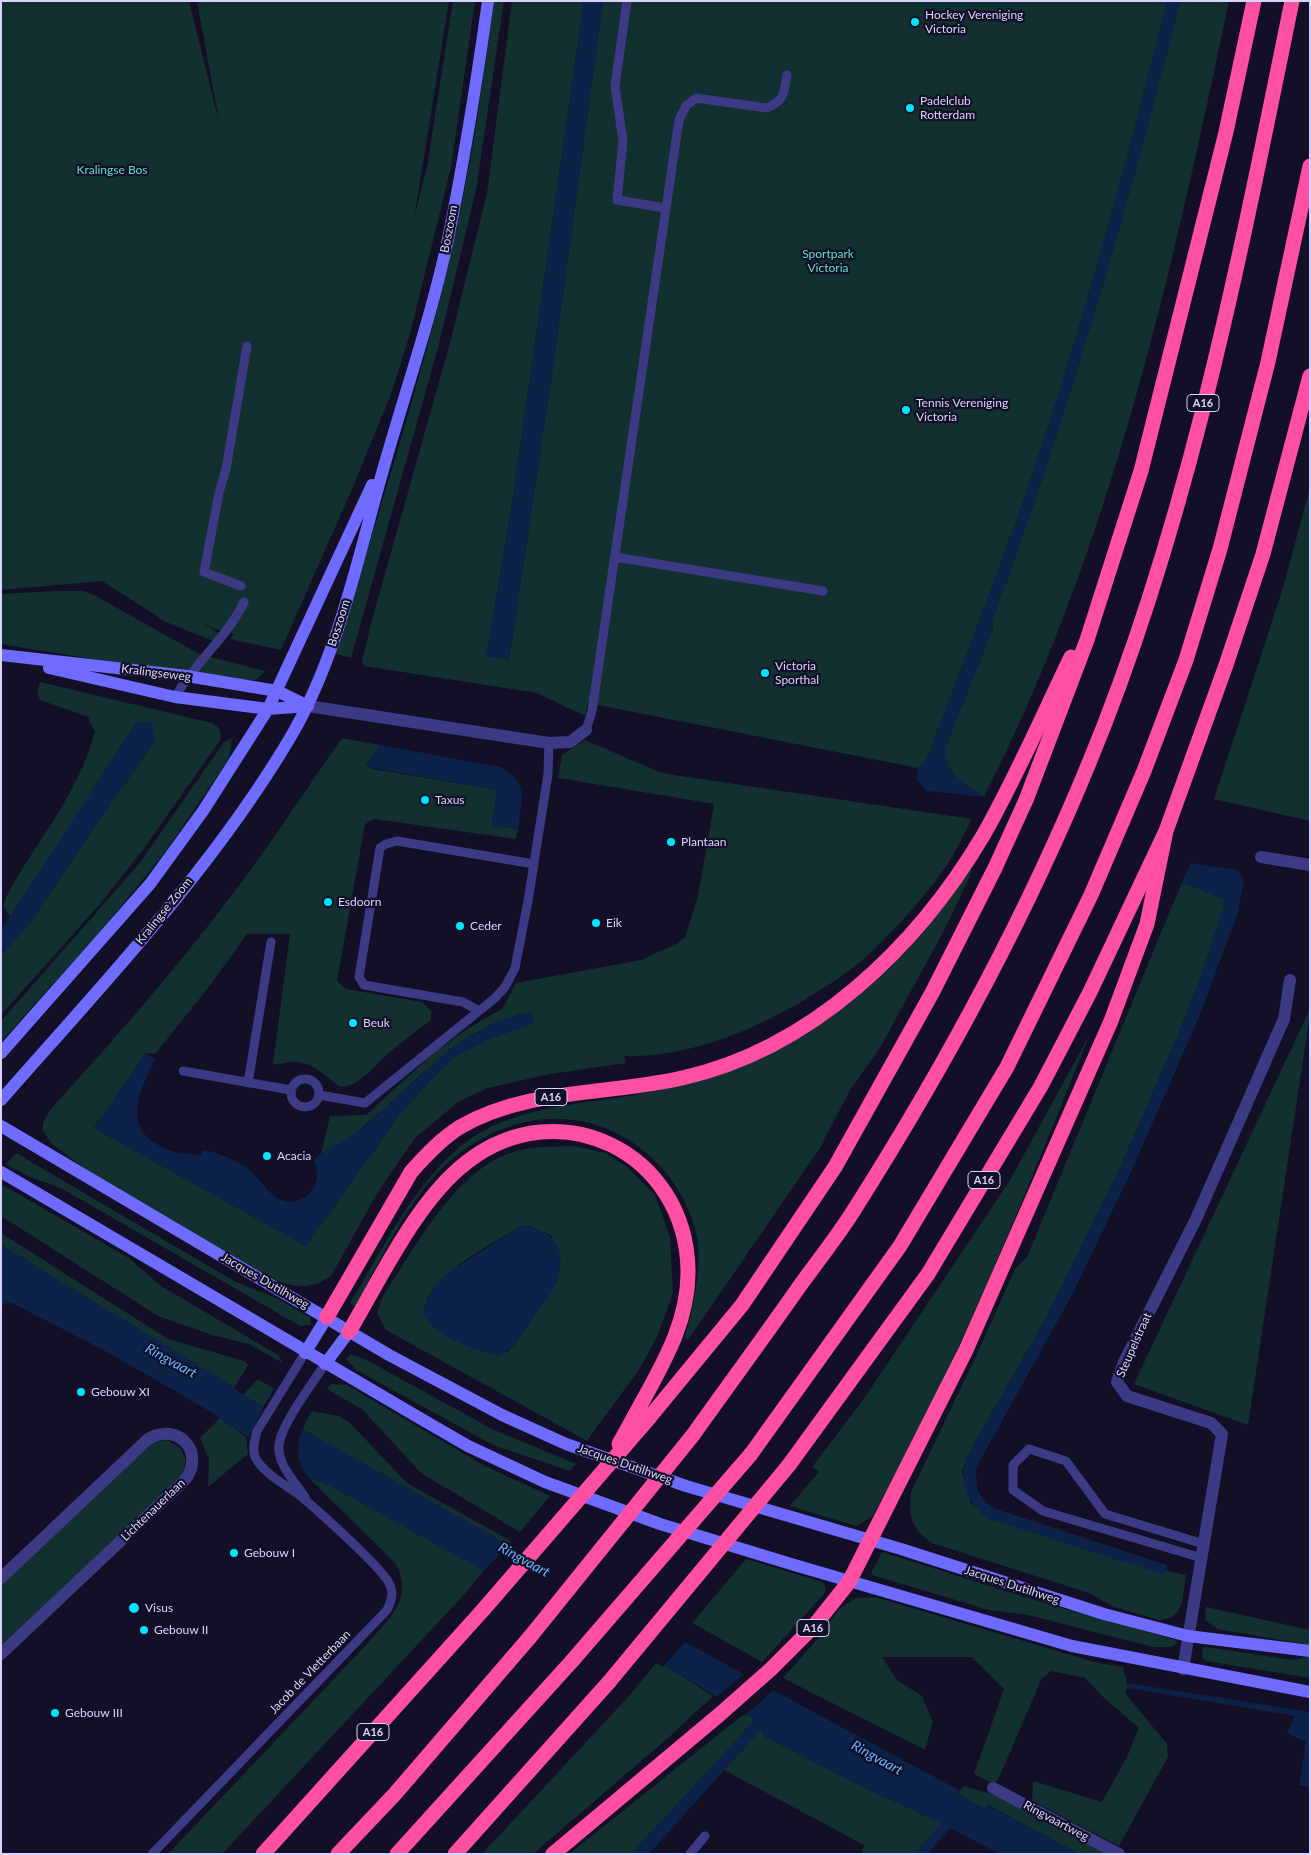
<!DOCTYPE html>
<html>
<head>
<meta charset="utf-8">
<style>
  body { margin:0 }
  #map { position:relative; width:1311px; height:1855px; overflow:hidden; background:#130f26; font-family:Lato,sans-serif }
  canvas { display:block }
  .frame { position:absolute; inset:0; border:2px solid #d9d4ff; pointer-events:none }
</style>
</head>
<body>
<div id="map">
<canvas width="1311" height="1855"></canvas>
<div class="frame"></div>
</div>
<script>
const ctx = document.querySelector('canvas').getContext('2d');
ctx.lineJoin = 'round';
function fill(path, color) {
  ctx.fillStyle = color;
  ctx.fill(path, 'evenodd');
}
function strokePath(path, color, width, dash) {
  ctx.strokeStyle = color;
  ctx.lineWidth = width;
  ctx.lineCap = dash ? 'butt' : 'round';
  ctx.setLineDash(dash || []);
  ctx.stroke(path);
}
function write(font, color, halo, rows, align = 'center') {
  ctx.font = font + ' Lato,sans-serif';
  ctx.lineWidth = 4.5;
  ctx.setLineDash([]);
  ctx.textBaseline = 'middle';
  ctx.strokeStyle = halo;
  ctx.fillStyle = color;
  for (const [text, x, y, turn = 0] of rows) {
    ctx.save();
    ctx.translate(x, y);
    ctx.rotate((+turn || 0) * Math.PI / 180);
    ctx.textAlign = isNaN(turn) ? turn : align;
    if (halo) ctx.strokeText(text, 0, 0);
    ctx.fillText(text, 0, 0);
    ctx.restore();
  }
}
fill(new Path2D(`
  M1,1H189L220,126L197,1H449L414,218L427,167L453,1H475L451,167L410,334L390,397L349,496L281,650L230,639L234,634L215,629L201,622L220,634L213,641L166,622L102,581L1,590Z
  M494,1H504L476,190L439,344L351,658L336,654C379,509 427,365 459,217C474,146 484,74 494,1Z
  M512,1H584L510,518L486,656L509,660L554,359L603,1H1167C1126,167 1081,332 1026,493C995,582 960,670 927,759L918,768L588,703L585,716L537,693L364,666L362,661L373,616L450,343L487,193Z
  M1180,1H1229C1172,273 1111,548 984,797C963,783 948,776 944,750L993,628L992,621C1067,418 1127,211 1180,1Z
  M1310,488V821L1214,799L1282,591Z
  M54,591H84L94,595L199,654L265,671L257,679L239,683L1,644V594Z
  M40,682L212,723L220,729L221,739L142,851L99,905L1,1015V955L26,928L156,738L39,874L10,917L3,906L7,895C39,837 76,798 95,732L88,717L40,700L37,694Z
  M232,738L229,759L166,851L104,927L1,1042V1021L139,864L224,742Z
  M342,738L380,745L366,764L374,769L497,790L492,826L518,829L516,839L374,819L365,824L337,981L346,989L422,1002L431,1011V1020C418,1030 404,1040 391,1051C376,1063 361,1087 340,1087C326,1077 315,1063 296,1062C288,1061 280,1066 273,1064L290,934H247L208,988L155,1054L145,1053L94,1128L306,1246L399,1115L432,1079L456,1056L487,1040L533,1023L531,1012C459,1026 417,1083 363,1127C350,1138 335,1146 321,1154L330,1116L366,1115L434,1053L464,1031L503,1008L516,983L641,960L678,943L685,937L698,896L714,804L558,778L562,755L585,740L659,772L674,775L972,819C961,841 949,865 933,884C906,918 874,954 839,978C777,1020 700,1058 624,1056L626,1063L550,1074L488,1088L458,1102L416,1137L401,1158L378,1192L331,1276L317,1284L306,1286H296L264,1278L106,1184L52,1144L43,1131V1123L49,1111C124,1029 198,944 262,854C289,816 315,776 342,738Z
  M969,870L972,871L947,925L881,1046L850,1090L820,1148L688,1340L685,1337C694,1304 703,1266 696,1232C681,1171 625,1121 561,1119C527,1117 493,1130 465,1149C413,1185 386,1252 355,1306L350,1303C383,1249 412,1186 462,1145C512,1105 580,1105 640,1094C684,1086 760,1063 797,1039C840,1012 890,973 921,934C938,913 953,891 969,870Z
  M1182,882L1223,899L1225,902L1200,979L1178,1035L1119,1170L1045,1320L966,1458L962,1472L971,1504L1162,1574L1167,1571L1186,1575L1182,1602L1178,1612L1170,1618L1159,1620L1114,1607L1089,1593L932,1543C910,1528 909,1517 911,1492L978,1352L1015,1269L1027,1257Z
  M1310,1009V1014L1248,1425L1134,1384Z
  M1090,1034C1024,1198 959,1362 872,1517L856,1526L790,1506L819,1472L812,1467L865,1397L1010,1180Z
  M574,1146L606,1153L627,1167L655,1195L670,1237L673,1293L657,1337L640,1368L587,1441L386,1330L377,1313L382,1298C413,1251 454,1172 510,1153C531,1146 552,1147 574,1146ZM521,1226H529L552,1236L556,1283L516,1343L506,1353L426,1301C446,1266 487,1247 521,1226Z
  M16,1153L234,1281L276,1298L310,1317L311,1325L300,1326L61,1188L30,1177L6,1164Z
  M1,1184L129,1258L161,1286L278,1355L283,1363L249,1344L212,1335L158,1316L1,1216Z
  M1,1233L168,1339L244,1361L248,1365L234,1388L1,1245Z
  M351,1354L365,1359L492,1429L576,1464L570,1471L493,1445L356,1370L346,1359Z
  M258,1379L274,1389L263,1407L243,1395Z
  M331,1384L347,1385L485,1466L550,1496L520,1532L421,1473L363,1410L327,1389Z
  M312,1411L339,1416L349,1422L407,1483L511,1541L508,1545L302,1429Z
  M220,1418L246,1437L248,1454L208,1487L209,1459L200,1438Z
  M167,1440L180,1448L186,1460L182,1475L1,1646V1585L152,1442Z
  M308,1477L331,1486L485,1570L461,1598L222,1854H168L367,1644C389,1619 414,1598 396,1564Z
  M882,1552L1044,1603L1176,1640L1177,1643L1172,1647H1153L1028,1615L989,1610L872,1575V1571Z
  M746,1559L823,1582L826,1588L824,1594L762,1662L692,1623Z
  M875,1597L1098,1663L1123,1667L1128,1687L1125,1693L1167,1744L1168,1757L1119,1846L1032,1801L1033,1781L1102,1802L1127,1757L1139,1728L1105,1699L1085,1678L1051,1671L1042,1678L998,1780L994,1784L974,1774L1004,1689L972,1657H882L897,1680L922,1696L933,1722L925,1750L783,1678L823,1633L839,1609L856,1598Z
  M1206,1607L1310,1630V1645L1217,1629L1205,1620Z
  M1206,1647L1293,1660L1310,1656V1678L1206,1661L1202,1658L1203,1648Z
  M658,1661L713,1696L668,1738L533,1854H482L628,1697Z
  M745,1713L755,1720L631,1854H569Z
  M761,1729L764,1736L867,1789L942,1823L915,1854H861L864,1845L724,1770Z
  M964,1786L995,1795L1108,1854H1079L988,1805L985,1809L957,1794Z`), '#12302f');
fill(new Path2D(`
  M584,1H603L554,359L509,660L486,656L510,518Z
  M1167,1H1180C1127,211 1067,418 992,621L993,628L944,750C948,776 963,783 984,797L927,791L917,780L918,768L927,759C960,670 995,582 1026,493C1081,332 1126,167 1167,1Z
  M137,721L151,723L156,738L26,928L1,955V930Z
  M380,745L500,767C531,783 521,800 518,829L492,826L497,790L369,767L366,764Z
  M1191,863L1238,870L1244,881L1237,915L1200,1015L1131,1172L1072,1295L976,1468L977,1489L983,1499L993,1508L1167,1565V1571L1162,1574L986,1518C966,1499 959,1486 966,1458L1045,1320L1119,1170L1178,1035L1200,979L1225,902L1223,899L1182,882Z
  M531,1012L533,1023L487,1040L456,1056L432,1079L399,1115L306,1246L94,1128L145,1053L155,1059C143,1086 122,1121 154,1142C159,1145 165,1150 171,1151C180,1154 192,1154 202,1155L203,1150C219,1153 235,1159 249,1170C264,1182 274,1208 298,1200C305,1198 310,1194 313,1189C319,1179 318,1169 313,1159L362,1129L451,1048L499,1020Z
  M521,1226C554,1228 568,1250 557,1282C552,1294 541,1306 533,1317C523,1332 515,1350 497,1356C472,1348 434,1337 422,1312L434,1287L446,1274Z
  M1,1245L228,1383L243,1395C480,1530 718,1662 959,1790L957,1794L984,1809L987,1805L1079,1854H1000L950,1828L928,1854H915L941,1823L867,1789L764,1736L761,1729L649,1854H631L755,1720L658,1661L449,1552L331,1486L308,1477L206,1409L109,1353L12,1303H5L1,1307Z
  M1128,1683L1310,1712L1309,1787L1299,1785L1306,1742L1287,1733L1295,1716L1128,1688Z`), '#0c2248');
fill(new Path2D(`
  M265,1405L304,1427L299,1439L298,1458L304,1472L312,1481L247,1440Z
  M510,1543L687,1640L663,1667L483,1572Z
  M745,1673L775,1689L744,1716L714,1699Z`), '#130f26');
strokePath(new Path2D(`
  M627,1L615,86L623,141L617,200L665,208
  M615,557L823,591
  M241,586L204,572L219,493L226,469L247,346
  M175,697C195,662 227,638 244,602
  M586,730L592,711L679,120L686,106L696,98L767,108C785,100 784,93 787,75
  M479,1011L463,1002L364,985L359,977L380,848L386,844L397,841L534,864
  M183,1071L291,1090
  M291 1093a14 14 0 1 1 28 0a14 14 0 1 1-28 0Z
  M248,1083L271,942
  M319,1095L365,1103L495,998L505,987L515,968L528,901L548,774L549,743
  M305,1497C295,1482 277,1464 279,1445C281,1424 313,1383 325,1364
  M1202,1558L1043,1511L1013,1490V1465L1029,1449L1066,1461L1105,1514L1204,1544
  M152,1854L387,1610C391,1601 394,1595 390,1585C384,1569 315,1508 298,1494C284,1484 263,1473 255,1457C252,1448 255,1439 257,1431L305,1353
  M690,1854L705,1836`), '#3d3a85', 9);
strokePath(new Path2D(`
  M308,706L549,743L570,742L586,730
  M1261,857L1310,865
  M1,1578L148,1439C178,1421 207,1453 184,1481L1,1654
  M1183,1669L1222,1434L1211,1423L1127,1396L1117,1382L1124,1362L1196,1219L1284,1019L1290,980
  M993,1788L1119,1854`), '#3d3a85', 12);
strokePath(new Path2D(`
  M1,655L187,676L277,691L308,706
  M49,668L175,697L268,709L308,706
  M1,1053L150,884L203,811L268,709L372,485
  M1,1100C102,985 211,871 290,738C337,658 356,565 381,477C403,398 431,319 448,239C464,161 477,80 488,1
  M1,1126L389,1355L502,1415L566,1444L686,1486L901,1549L1104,1614L1188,1636L1310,1651
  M1,1172L423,1420L468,1446L545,1482L660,1524L791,1564L1072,1646L1310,1692
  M305,1353L327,1317
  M325,1364L349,1332`), '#6f6bff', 12);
strokePath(new Path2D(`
  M327,1317L411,1172C426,1155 441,1139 460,1127C527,1088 609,1095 682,1078C812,1049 918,946 984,834C1016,778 1043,715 1071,657
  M349,1332C380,1279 418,1199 467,1162C560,1090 686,1153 688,1270C689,1325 659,1370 634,1417
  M649,1418L742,1305L835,1167L932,993L995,868L1026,800L1087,640L1141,471L1226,132L1254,1
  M693,1435C728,1386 764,1337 799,1287C817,1262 837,1237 854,1210C944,1068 1025,919 1089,763C1189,522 1240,256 1292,1
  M751,1454L900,1246L1007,1067L1091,895L1144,771L1186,660L1220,549L1268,362L1310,166
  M789,1465L928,1274L1041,1086L1090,992L1166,831L1226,665L1263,554L1310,376
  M263,1854L483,1610
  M338,1854L394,1795L530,1637
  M397,1854L572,1661
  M455,1854L609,1682
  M553,1854L719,1715L771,1669L814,1626L849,1582L966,1350L1111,1021L1147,924L1166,831`), '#ff4fa3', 15);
strokePath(new Path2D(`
  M619,1444L634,1417
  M483,1610L649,1418
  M530,1637L693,1435
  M572,1661L751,1454
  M609,1682L789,1465`), '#ff4fa3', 15);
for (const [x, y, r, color] of [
  [915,22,5,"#00e5ff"],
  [910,108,5,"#00e5ff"],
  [906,410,5,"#00e5ff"],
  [765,673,5,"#00e5ff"],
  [425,800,5,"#00e5ff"],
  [671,842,5,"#00e5ff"],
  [328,902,5,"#00e5ff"],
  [596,923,5,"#00e5ff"],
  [460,926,5,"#00e5ff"],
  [353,1023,5,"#00e5ff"],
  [267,1156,5,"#00e5ff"],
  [81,1392,5,"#00e5ff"],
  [234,1553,5,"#00e5ff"],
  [134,1608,6,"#00e5ff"],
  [144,1630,5,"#00e5ff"],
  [55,1713,5,"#00e5ff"]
]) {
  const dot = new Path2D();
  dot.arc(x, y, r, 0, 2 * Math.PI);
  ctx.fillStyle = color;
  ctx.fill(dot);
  strokePath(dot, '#130f26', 2);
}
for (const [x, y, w] of [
  [1203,403,32],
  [551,1097,32],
  [984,1180,32],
  [813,1628,32],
  [373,1732,32]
]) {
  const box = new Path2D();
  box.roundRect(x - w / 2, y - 8.5, w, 17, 4);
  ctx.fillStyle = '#130f26';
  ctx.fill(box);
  strokePath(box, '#d9d4ff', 1);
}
write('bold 11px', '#d9d4ff', null, [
  ["A16",1203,403],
  ["A16",551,1097],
  ["A16",984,1180],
  ["A16",813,1628],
  ["A16",373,1732]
]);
write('12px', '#d9d4ff', '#130f26', [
  ["Hockey Vereniging",925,15],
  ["Victoria",925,29],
  ["Padelclub",920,101],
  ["Rotterdam",920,115],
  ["Tennis Vereniging",916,403],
  ["Victoria",916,417],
  ["Victoria",775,666],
  ["Sporthal",775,680],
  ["Taxus",435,800],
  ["Plantaan",681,842],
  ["Esdoorn",338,902],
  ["Eik",606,923],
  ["Ceder",470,926],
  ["Beuk",363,1023],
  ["Acacia",277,1156],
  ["Gebouw XI",91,1392],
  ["Gebouw I",244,1553],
  ["Visus",145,1608],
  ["Gebouw II",154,1630],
  ["Gebouw III",65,1713]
], 'left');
write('12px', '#5fe0c0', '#130f26', [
  ["Kralingse Bos",112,170],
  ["Sportpark",828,254],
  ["Victoria",828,268]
]);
write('12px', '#d9d4ff', '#130f26', [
  ["Boszoom",449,229,-79],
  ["Boszoom",339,623,-72],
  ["Kralingseweg",156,673,7],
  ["Kralingse Zoom",164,911,-51],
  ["Jacques Dutilhweg",265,1281,30],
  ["Steupelstraat",1134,1345,-66],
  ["Jacques Dutilhweg",625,1464,19],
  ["Lichtenauerlaan",153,1510,-44],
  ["Jacques Dutilhweg",1012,1585,18],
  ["Jacob de Vletterbaan",310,1672,-46],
  ["Ringvaartweg",1056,1821,28]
]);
write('italic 14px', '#62b6ff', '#130f26', [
  ["Ringvaart",171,1361,29],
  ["Ringvaart",524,1560,29],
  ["Ringvaart",877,1758,29]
]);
</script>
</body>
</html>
